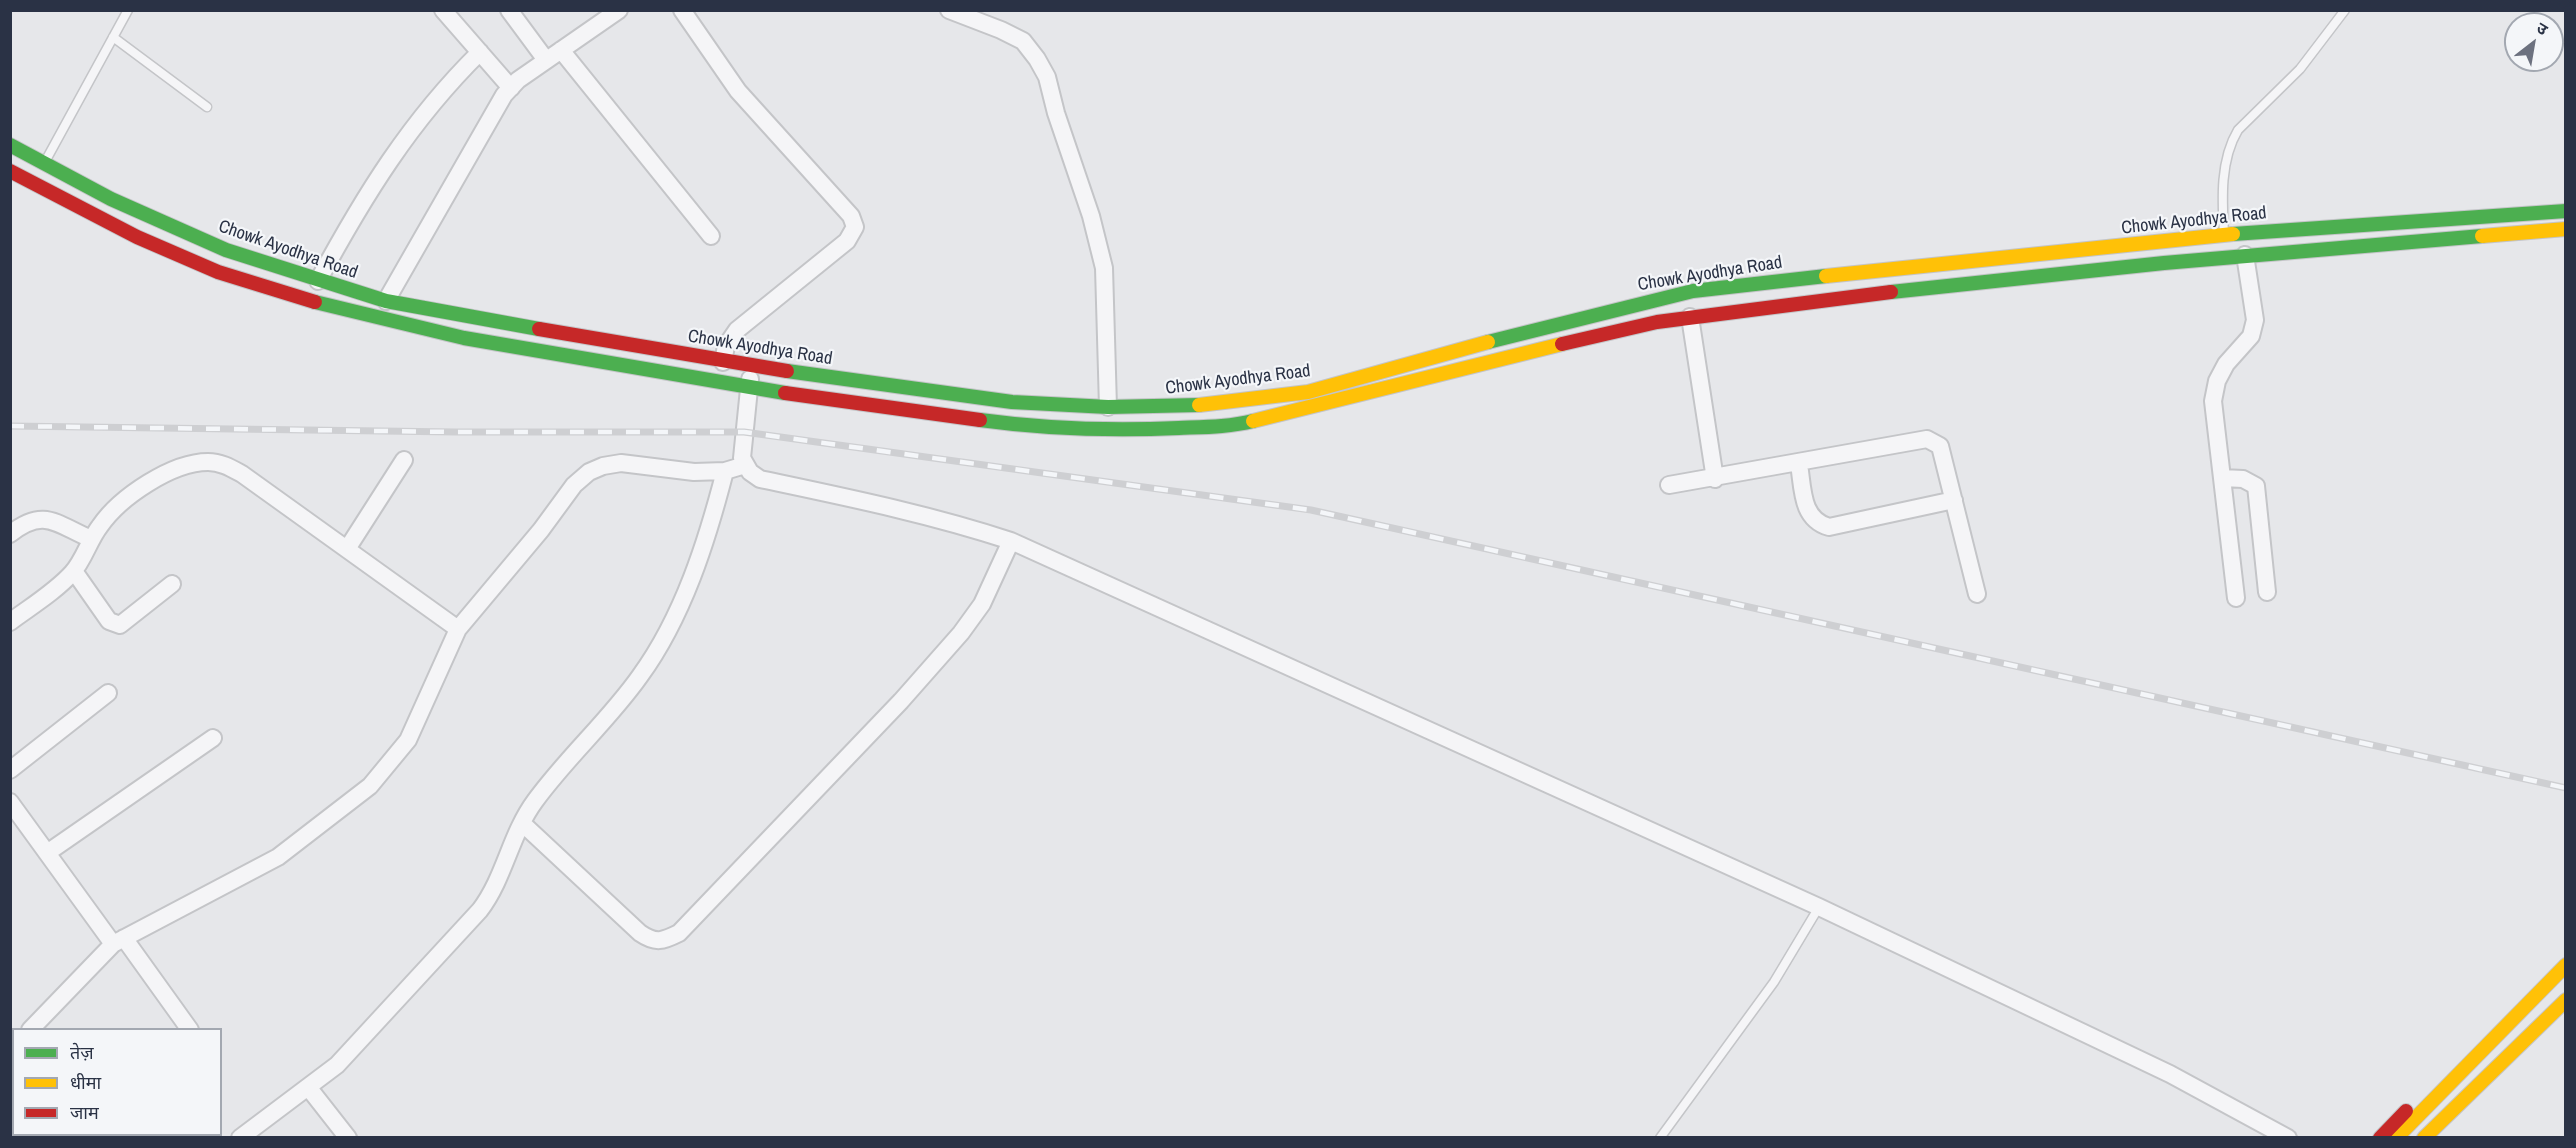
<!DOCTYPE html>
<html>
<head>
<meta charset="utf-8">
<style>
  body { margin:0 }
  #map { position:relative; width:2576px; height:1148px; overflow:hidden; background:#e6e7ea; font-family:"Archivo Narrow","Noto Sans Devanagari",sans-serif }
  canvas { display:block }
  .frame { position:absolute; inset:0; border:12px solid #2a3245; pointer-events:none }
  .legend { position:absolute; left:12px; top:1028px; width:210px; height:108px; box-sizing:border-box; background:#f4f6f9; border:2px solid #a3a8b1; margin:0; padding:8px 10px; list-style:none; font-size:18px; color:#2a3245 }
  .legend li { display:flex; align-items:center; gap:12px; height:30px }
  .legend b { width:30px; border:2px solid #a3a8b1 }
  .north { position:absolute; left:2504px; top:12px; width:60px; height:60px; box-sizing:border-box; background:#f4f6f9; border:2px solid #a3a8b1; border-radius:50%; rotate:31deg; font-size:16px; font-weight:700; line-height:24px; text-align:center; color:#2a3245 }
  .north::after { content:''; display:block; margin:auto; width:21px; height:27px; background:#6c717f; clip-path:polygon(50% 0,100% 100%,50% 72%,0 100%) }
</style>
</head>
<body>
<div id="map">
<canvas width="2576" height="1148"></canvas>
<div class="frame"></div>
<ul class="legend">
<li><b style="height:8px;background:#4caf50"></b>तेज़</li>
<li><b style="height:8px;background:#ffc107"></b>धीमा</li>
<li><b style="height:8px;background:#c62828"></b>जाम</li>
</ul>
<div class="north">उ</div>
</div>
<script>
const ctx = document.querySelector('canvas').getContext('2d');
ctx.lineJoin = 'round';
function strokePath(path, color, width, dash) {
  ctx.strokeStyle = color;
  ctx.lineWidth = width;
  ctx.lineCap = dash ? 'butt' : 'round';
  ctx.setLineDash(dash || []);
  ctx.stroke(path);
}
function write(font, color, halo, rows, align = 'center') {
  ctx.font = font + ' "Archivo Narrow",sans-serif';
  ctx.lineWidth = 4.5;
  ctx.setLineDash([]);
  ctx.textBaseline = 'middle';
  ctx.strokeStyle = halo;
  ctx.fillStyle = color;
  for (const [text, x, y, turn = 0] of rows) {
    ctx.save();
    ctx.translate(x, y);
    ctx.rotate((+turn || 0) * Math.PI / 180);
    ctx.textAlign = isNaN(turn) ? turn : align;
    if (halo) ctx.strokeText(text, 0, 0);
    ctx.fillText(text, 0, 0);
    ctx.restore();
  }
}
const lane = new Path2D(`
  M113,37L207,107
  M46,160L128,10
  M2224,233C2222,199 2220,160 2238,130L2300,69L2345,10
  M1660,1138L1774,982L1819,907`);
const street = new Path2D(`
  M443,10L511,88
  M509,10L546,60
  M682,10L738,91L851,216L855,227L847,241L737,330L726,346L723,362
  M949,10L1001,30L1023,41L1037,59L1047,77L1056,113L1091,216L1104,268L1108,407
  M561,50L711,236
  M318,281C364,196 410,121 480,52
  M386,301L504,95L518,80L619,10
  M1690,317L1715,479
  M750,379L742,458L750,472L760,479C845,497 929,514 1011,541L1819,907L2170,1074L2288,1138
  M1799,464C1803,489 1801,519 1829,527L1954,500
  M2222,478L2243,479L2256,486L2267,592
  M1669,485L1927,439L1940,446L1977,594
  M10,534C44,507 56,524 91,539
  M347,549L404,460
  M74,571L109,621L120,625L172,584
  M2236,598L2213,401L2217,381L2226,364L2251,336L2255,320L2245,255
  M10,622C30,607 55,592 72,573C84,560 89,540 100,526C120,497 172,462 208,462C221,462 231,468 242,474L458,629
  M10,770L108,693
  M10,802L113,944
  M522,823L640,933C656,944 663,941 679,933L901,701L961,633L982,604L1011,541
  M47,853L213,738
  M124,938L190,1030
  M30,1030L113,944L278,857L370,786L408,740L458,629L541,530L574,485L589,472L603,466L621,463L694,472L725,471L745,465
  M10,1049L14,1046
  M308,1087L348,1138
  M240,1138L337,1065L480,910C505,877 510,835 535,801C567,757 609,720 640,676C683,617 707,541 725,471`);
const fast = new Path2D(`
  M10,145L111,199L226,250L386,301L539,329
  M2233,234L2566,211
  M1891,292L2164,263L2482,236
  M315,302L464,338L785,393
  M1488,342L1693,291L1826,276
  M787,371L1012,402L1108,407L1199,405
  M980,420C1046,429 1113,431 1179,428C1204,427 1229,427 1253,421`);
const slow = new Path2D(`
  M2482,236L2566,229
  M1826,276L2233,234
  M1199,405L1308,392L1488,342
  M1253,421L1562,344
  M2396,1138L2566,965
  M2424,1138L2566,1000`);
const jam = new Path2D(`
  M10,171L137,237L218,272L315,302
  M539,329L787,371
  M1562,344L1657,322L1891,292
  M785,393L980,420
  M2380,1138L2406,1111`);
strokePath(lane, '#c4c5c8', 11);
strokePath(street, '#c4c5c8', 20);
strokePath(fast, '#c4c5c8', 16);
strokePath(slow, '#c4c5c8', 16);
strokePath(jam, '#c4c5c8', 16);
strokePath(lane, '#f5f5f7', 8);
strokePath(street, '#f5f5f7', 16);
strokePath(fast, '#4caf50', 14);
strokePath(slow, '#ffc107', 14);
strokePath(jam, '#c62828', 14);
const rail = new Path2D(`
  M10,426L456,432H744L1311,510L2566,788`);
strokePath(rail, '#cecfd2', 7);
strokePath(rail, '#f4f6f9', 4.5, [14]);
write('18px', '#2a3245', '#f4f6f9', [
  ["Chowk Ayodhya Road",2194,221,-6],
  ["Chowk Ayodhya Road",288,250,19],
  ["Chowk Ayodhya Road",1710,274,-9],
  ["Chowk Ayodhya Road",760,348,9],
  ["Chowk Ayodhya Road",1238,380,-7]
]);
</script>
</body>
</html>
